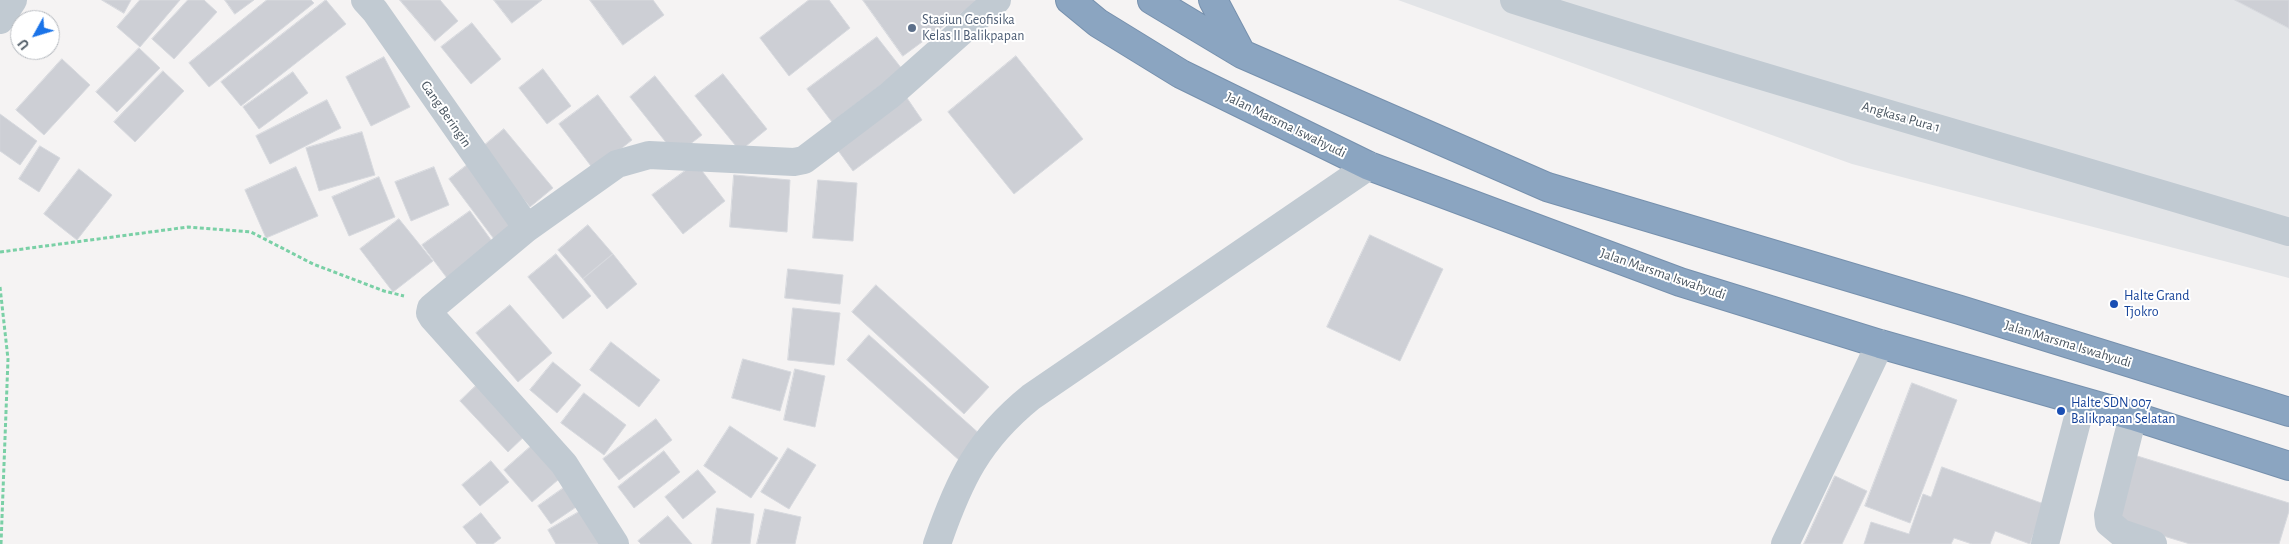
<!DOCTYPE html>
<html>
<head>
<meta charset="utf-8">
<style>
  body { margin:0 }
  #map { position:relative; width:2289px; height:544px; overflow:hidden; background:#f5f3f3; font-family:"Alegreya Sans",sans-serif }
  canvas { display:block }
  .north { position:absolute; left:10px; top:10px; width:50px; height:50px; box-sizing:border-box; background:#fff; border:1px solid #b7bbc0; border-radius:50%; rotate:231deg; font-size:14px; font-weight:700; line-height:20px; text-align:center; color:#4a5661 }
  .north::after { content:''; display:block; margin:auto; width:18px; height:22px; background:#1a73e8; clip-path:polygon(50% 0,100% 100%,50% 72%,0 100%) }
</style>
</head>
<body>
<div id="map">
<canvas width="2289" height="544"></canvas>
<div class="north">U</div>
</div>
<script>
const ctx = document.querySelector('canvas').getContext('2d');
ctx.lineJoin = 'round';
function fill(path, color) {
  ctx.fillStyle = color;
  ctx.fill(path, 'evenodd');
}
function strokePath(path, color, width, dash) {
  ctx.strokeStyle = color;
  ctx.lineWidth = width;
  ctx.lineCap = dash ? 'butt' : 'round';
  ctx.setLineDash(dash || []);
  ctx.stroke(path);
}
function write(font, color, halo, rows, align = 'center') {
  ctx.font = font + ' "Alegreya Sans",sans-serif';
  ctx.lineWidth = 4;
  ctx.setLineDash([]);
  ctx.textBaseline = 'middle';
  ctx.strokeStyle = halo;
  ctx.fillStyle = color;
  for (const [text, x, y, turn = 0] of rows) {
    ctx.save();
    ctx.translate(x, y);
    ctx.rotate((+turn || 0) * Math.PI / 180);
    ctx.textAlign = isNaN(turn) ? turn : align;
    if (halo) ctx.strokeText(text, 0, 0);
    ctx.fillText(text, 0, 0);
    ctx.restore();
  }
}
fill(new Path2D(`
  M1398,0H2289V278L1852,164Z`), '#e2e4e7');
const building = new Path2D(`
  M102,0H131L124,13Z
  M140,0H180L140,47L117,27Z
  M188,0H204L217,12L174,59L152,39Z
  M225,0H254L235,14Z
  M267,0H311L314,3L209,87L189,63Z
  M326,0L346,24L241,106L221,82Z
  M400,0H440L458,21L435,41Z
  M494,0H542L512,23Z
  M590,0H653L664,15L623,45Z
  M809,0H829L850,28L789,76L760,38Z
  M863,0H979L903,56Z
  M2235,0H2289V28Z
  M472,23L501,59L471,84L441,47Z
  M877,37L902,69L832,122L807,89Z
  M139,48L160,68L117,112L96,92Z
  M1016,56L1083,139L1014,194L948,112Z
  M384,57L410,107L371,126L346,77Z
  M62,59L90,85L44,135L16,110Z
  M543,69L571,106L547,124L519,88Z
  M163,71L184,91L135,142L114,122Z
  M293,72L308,93L259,129L243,107Z
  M723,74L767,129L740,151L695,96Z
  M655,76L702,135L676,155L630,97Z
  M598,95L632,140L594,170L559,124Z
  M907,98L922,120L853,171L837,149Z
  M327,100L341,128L270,164L256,136Z
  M0,114L37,141L20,165L0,151Z
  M504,129L553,188L530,207L481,148Z
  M362,132L375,175L319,191L306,148Z
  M40,146L60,158L39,192L19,179Z
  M475,159L519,219L494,239L449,179Z
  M696,163L725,201L683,234L652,195Z
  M296,167L318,216L266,238L245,190Z
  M434,167L449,205L411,221L395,182Z
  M79,169L112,195L77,240L44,214Z
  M734,175L790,180L787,232L730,227Z
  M379,177L395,217L349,236L332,197Z
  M818,180L857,183L853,241L813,238Z
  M470,211L494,244L447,278L422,245Z
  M399,219L433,261L393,292L360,249Z
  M588,225L613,254L583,279L558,250Z
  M1370,235L1443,269L1400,361L1327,327Z
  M556,254L591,296L563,319L528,277Z
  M613,254L637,284L607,309L583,279Z
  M788,269L843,275L840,304L785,298Z
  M876,285L989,387L964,414L852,312Z
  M510,305L552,353L518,382L476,333Z
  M793,308L840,313L834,365L788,360Z
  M869,335L982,436L960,461L847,360Z
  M611,342L660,380L639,407L590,370Z
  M743,359L791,372L780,411L732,398Z
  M553,362L581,385L557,413L530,390Z
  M795,369L825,376L815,427L784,420Z
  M480,382L529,432L508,452L460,401Z
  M1912,383L1957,400L1910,523L1865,506Z
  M584,393L626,425L604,455L561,423Z
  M656,419L672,440L619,480L603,459Z
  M730,426L778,458L751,498L704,466Z
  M537,441L565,474L532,502L504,470Z
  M788,448L816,465L789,509L761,492Z
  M664,451L680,472L634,508L618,487Z
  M2134,455L2289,503V511L2279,544H2190L2114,521Z
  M491,461L509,482L480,506L462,485Z
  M1942,467L2044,504L2030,544L1995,531L1990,544H1972L1954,538L1951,544H1864L1871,522L1909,534L1923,494L1931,497Z
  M698,470L716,492L683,519L665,497Z
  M1835,476L1867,491L1842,544H1804Z
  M572,482L585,501L551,524L538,506Z
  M589,506L611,544H556L548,530Z
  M717,508L754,514L750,544H712Z
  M765,509L801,517L795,544H757Z
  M481,513L501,538L493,544H477L463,527Z
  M668,516L692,544H641L638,541Z`);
fill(building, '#cdcfd5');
strokePath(building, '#d7d9de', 1);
const highway = new Path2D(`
  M1070,0L1098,23L1181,74L1369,166L1680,282L1880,344L2133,416L2289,466
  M1152,0L1242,54L1547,187L1960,310L2289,412
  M1213,0L1240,51`);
strokePath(highway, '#7690ad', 30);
strokePath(new Path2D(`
  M0,252L188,227L251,232L313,264L384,291L404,296
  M0,287L8,359L1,544`), '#7ad0a6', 3, [4, 2.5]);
strokePath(new Path2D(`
  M365,0L375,11L527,228
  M1514,0C1771,82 2031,154 2289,232
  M0,20L13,0
  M2133,416L2108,515L2109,523L2121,533L2153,544
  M615,544L564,464L433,318L430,313L431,308L527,228L617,164L649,155L794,162L804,160L890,95L997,0
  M937,544C959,480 978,440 1031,397L1369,166
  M1785,544L1880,344
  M2045,544L2082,402`), '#c1cad2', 28);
strokePath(highway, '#8ba5c1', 28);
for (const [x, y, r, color] of [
  [912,28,5,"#5c6f8a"],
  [2114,304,5,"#1a4fb4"],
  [2061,411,5,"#1a4fb4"]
]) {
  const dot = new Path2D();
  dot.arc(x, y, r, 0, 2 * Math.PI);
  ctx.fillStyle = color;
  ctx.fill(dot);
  strokePath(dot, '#fff', 2);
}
write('14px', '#4e5e75', '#fff', [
  ["Stasiun Geofisika",922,20],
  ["Kelas II Balikpapan",922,36]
], 'left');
write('14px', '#4a5661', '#fff', [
  ["Gang Beringin",446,114,55],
  ["Angkasa Pura 1",1901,117,16],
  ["Jalan Marsma Iswahyudi",1286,125,26],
  ["Jalan Marsma Iswahyudi",1663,274,19],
  ["Jalan Marsma Iswahyudi",2068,344,17]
]);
write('14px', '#164399', '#fff', [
  ["Halte Grand",2124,296],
  ["Tjokro",2124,312],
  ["Halte SDN 007",2071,403],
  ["Balikpapan Selatan",2071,419]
], 'left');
</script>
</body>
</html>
